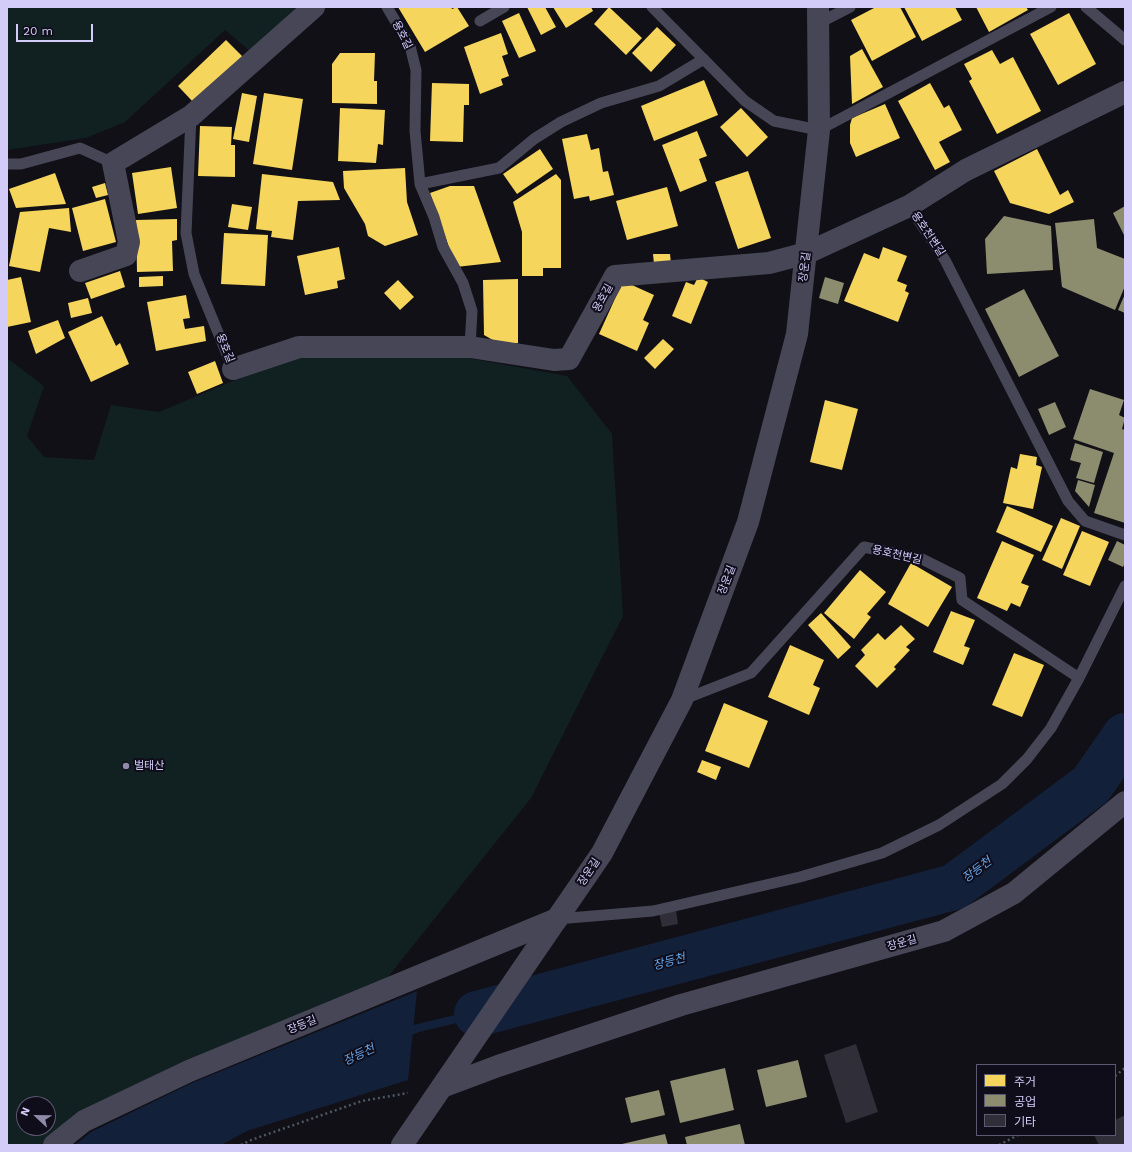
<!DOCTYPE html>
<html>
<head>
<meta charset="utf-8">
<style>
  body { margin:0 }
  #map { position:relative; width:1132px; height:1152px; overflow:hidden; background:#111017; font-family:"Work Sans","Noto Sans KR",sans-serif }
  canvas { display:block }
  .frame { position:absolute; inset:0; border:8px solid #d3ccf9; pointer-events:none }
  .legend { position:absolute; left:976px; top:1064px; width:140px; height:72px; box-sizing:border-box; background:#100d1a; border:1px solid #5e5973; margin:0; padding:5px 7px; list-style:none; font-size:12px; color:#d3ccf9 }
  .legend li { display:flex; align-items:center; gap:8px; height:20px }
  .legend b { width:20px; border:1px solid #5e5973 }
  .north { position:absolute; left:16px; top:1096px; width:40px; height:40px; box-sizing:border-box; background:#100d1a; border:1px solid #5e5973; border-radius:50%; rotate:292deg; font-size:11px; font-weight:700; line-height:16px; text-align:center; color:#d3ccf9 }
  .north::after { content:''; display:block; margin:auto; width:14px; height:18px; background:#8f8aaa; clip-path:polygon(50% 0,100% 100%,50% 72%,0 100%) }
  .scale { position:absolute; left:16px; top:24px; width:77px; height:18px; box-sizing:border-box; border:2px solid #d3ccf9; border-top:0; padding-left:5px; font-size:12px; line-height:14px; white-space:nowrap; color:#d3ccf9; -webkit-text-stroke:3px #100d1a; paint-order:stroke }
</style>
</head>
<body>
<div id="map">
<canvas width="1132" height="1152"></canvas>
<div class="frame"></div>
<ul class="legend">
<li><b style="height:11px;background:#f6d55c"></b>주거</li>
<li><b style="height:11px;background:#8c8c6e"></b>공업</li>
<li><b style="height:11px;background:#2f2e39"></b>기타</li>
</ul>
<div class="north">N</div>
<div class="scale">20 m</div>
</div>
<script>
const ctx = document.querySelector('canvas').getContext('2d');
ctx.lineJoin = 'round';
function fill(path, color) {
  ctx.fillStyle = color;
  ctx.fill(path, 'evenodd');
}
function strokePath(path, color, width, dash) {
  ctx.strokeStyle = color;
  ctx.lineWidth = width;
  ctx.lineCap = dash ? 'butt' : 'round';
  ctx.setLineDash(dash || []);
  ctx.stroke(path);
}
function write(font, color, halo, rows, align = 'center') {
  ctx.font = font + ' "Work Sans","Noto Sans KR",sans-serif';
  ctx.lineWidth = 4;
  ctx.setLineDash([]);
  ctx.textBaseline = 'middle';
  ctx.strokeStyle = halo;
  ctx.fillStyle = color;
  for (const [text, x, y, turn = 0] of rows) {
    ctx.save();
    ctx.translate(x, y);
    ctx.rotate((+turn || 0) * Math.PI / 180);
    ctx.textAlign = isNaN(turn) ? turn : align;
    if (halo) ctx.strokeText(text, 0, 0);
    ctx.fillText(text, 0, 0);
    ctx.restore();
  }
}
fill(new Path2D(`
  M7,7H301L251,52L225,30L125,122L86,138L7,150Z
  M302,352L468,358L567,376L612,434L623,616L531,798L388,977L176,1065L44,1145H7V358L44,386L27,436L44,457L94,460L111,405L159,412ZM24,1104H48V1128H24Z`), '#112021');
fill(new Path2D(`
  M417,991L408,1080L247,1131L221,1145H75L91,1132L192,1083Z`), '#12203a');
fill(new Path2D(`
  M398,7H451L452,9L457,7L469,26L425,52Z
  M527,7H545L556,27L541,35Z
  M553,7H591L593,11L566,28Z
  M609,7L642,38L626,55L594,24Z
  M876,7H900L916,37L872,61L851,20Z
  M904,7H955L962,20L922,41Z
  M976,7H1026L1028,10L989,32Z
  M519,13L536,51L519,58L502,21Z
  M1069,13L1096,64L1058,85L1030,34Z
  M657,27L676,45L651,72L632,53Z
  M501,33L508,54L502,56L509,76L501,79L503,85L480,94L464,47Z
  M226,40L243,57L194,103L178,86Z
  M862,49L883,87L852,104L850,56Z
  M992,50L1000,64L1013,57L1041,111L997,134L969,81L972,79L964,64Z
  M340,53H375L374,81H377V104L332,103V64Z
  M704,80L718,115L654,141L641,106Z
  M432,83L469,84V105H464L463,142L430,141Z
  M930,83L944,108L949,105L962,130L939,142L950,162L935,170L898,101Z
  M242,93L257,96L249,142L233,139Z
  M264,93L303,99L292,170L253,164Z
  M885,104L900,138L856,157L850,143V125L852,118Z
  M340,108L385,110L383,145L378,144L376,163L338,161Z
  M741,108L768,137L747,157L720,127Z
  M200,126L232,127L231,145H235V177L198,176Z
  M697,131L707,156L699,159L707,181L680,192L662,145Z
  M587,134L591,150L599,148L603,172L608,171L614,195L590,201L589,196L574,199L562,139Z
  M540,149L553,169L517,194L503,174Z
  M1037,149L1060,195L1068,190L1074,202L1049,214L1010,203L994,171Z
  M171,167L177,208L138,214L132,173Z
  M405,168L407,202L418,235L385,246L368,236L365,224L344,188L343,171Z
  M748,171L771,238L738,249L715,182Z
  M55,173L66,204L16,208L9,189Z
  M262,174L333,182L340,200L298,201L293,240L271,237L272,231L256,229Z
  M556,174L561,180V268H543V276H522V232L513,202Z
  M105,183L108,195L96,198L92,187Z
  M450,186H474L501,262L456,267L430,193Z
  M667,187L678,226L627,240L616,201Z
  M105,199L116,242L83,251L72,208Z
  M232,204L252,207L248,230L228,227Z
  M69,208L71,232L49,228L40,272L9,266L20,212Z
  M177,219V240L172,241L173,271L137,272L136,220Z
  M224,233L268,235L265,286L221,284Z
  M339,247L345,279L337,281L338,288L305,295L297,256Z
  M883,247L907,256L897,281L907,285L905,291L909,293L898,322L844,301L864,253L879,259Z
  M653,254H670L671,263L654,264Z
  M120,271L125,287L91,299L85,283Z
  M163,276V286L139,287V277Z
  M21,277L31,322L7,327V280Z
  M698,277L708,282L691,324L672,316L686,282L694,285Z
  M518,279V343H498L484,335L483,280Z
  M398,280L414,297L400,310L384,293Z
  M623,281L654,295L643,320L649,323L637,351L599,334Z
  M186,295L190,318L183,319L185,329L204,326L206,341L156,351L147,302Z
  M88,298L92,313L71,318L68,303Z
  M102,316L116,346L120,343L129,364L91,382L68,332Z
  M58,320L65,338L36,354L28,331Z
  M663,339L674,349L655,369L644,358Z
  M215,361L223,383L197,394L188,372Z
  M825,400L858,409L842,470L810,462Z
  M1020,454L1037,457L1036,465L1042,467L1033,509L1003,503L1011,467L1017,469Z
  M1007,506L1053,526L1041,552L996,532Z
  M1061,518L1080,526L1062,569L1042,560Z
  M1082,531L1109,542L1090,586L1063,575Z
  M1002,541L1034,555L1021,583L1029,586L1020,607L1011,603L1007,611L977,598Z
  M911,563L952,587L928,627L888,604Z
  M860,570L886,592L867,614L871,617L854,639L824,613Z
  M951,611L975,620L964,646L970,648L963,665L933,652Z
  M821,613L851,647L838,659L808,625Z
  M901,625L915,639L906,647L910,650L894,667L896,669L877,688L855,666L865,655L861,650L878,633L885,640Z
  M790,645L824,660L813,685L820,688L809,715L768,697Z
  M1014,653L1044,665L1022,717L992,705Z
  M724,703L768,721L749,768L705,751Z
  M702,760L721,767L716,780L697,772Z`), '#f6d55c');
fill(new Path2D(`
  M1125,206V237L1113,213Z
  M1004,216L1051,226L1053,270L987,274L985,239Z
  M1094,219L1097,248L1125,259V286L1115,310L1062,287L1055,223Z
  M825,277L844,283L838,304L819,298Z
  M1024,289L1059,356L1019,377L985,309Z
  M1125,294V313L1118,310Z
  M1090,389L1124,400L1119,415L1125,418L1122,429L1125,430V523L1094,513L1114,453L1073,439Z
  M1055,402L1066,427L1049,435L1038,409Z
  M1075,443L1103,452L1094,483L1076,478L1081,463L1070,460Z
  M1078,480L1095,485L1089,507L1075,491Z
  M1117,541L1125,545V563L1123,567L1108,560Z
  M798,1060L807,1097L766,1107L757,1070Z
  M725,1068L734,1110L680,1123L670,1081Z
  M659,1090L665,1115L631,1123L625,1098Z
  M740,1124L745,1145H687L685,1137Z
  M665,1134L668,1145H622V1144Z`), '#8c8c6e');
strokePath(new Path2D(`
  M404,1034L418,1028L477,1014`), '#12203a', 8);
strokePath(new Path2D(`
  M477,1014L954,887L1091,785L1125,736`), '#12203a', 46);
fill(new Path2D(`
  M676,910L678,924L662,927L659,913Z
  M856,1044L878,1112L846,1123L824,1055Z
  M1125,1115V1145H1099L1094,1135H1115V1120Z`), '#2f2e39');
strokePath(new Path2D(`
  M1115,1076L1125,1068
  M241,1145L251,1140L362,1101L408,1093
  M999,1145L1018,1135`), '#4c5761', 2.5, [2, 3]);
strokePath(new Path2D(`
  M387,7L410,46L416,70L415,131L420,184L434,217L443,247L463,283L472,311L470,347
  M652,7L745,101L774,121L819,130L1051,7
  M1086,7L1125,40
  M480,21L504,7
  M819,23L850,7
  M191,116L186,233L194,274L233,369
  M7,164H21L80,148L113,163
  M420,184L499,168L534,139L561,122L601,103L659,86L704,59
  M909,206L945,260L1068,501L1085,521L1125,535
  M682,700L751,673L864,547L922,559L960,578L962,600L1079,678
  M557,919L653,911L800,877L882,853L939,825L1002,784L1027,759L1051,728L1079,678L1125,586`), '#474657', 11);
strokePath(new Path2D(`
  M80,271L126,255L129,242L113,163L191,116L314,7
  M233,369L299,347H470L554,360L569,359L615,276L769,263L807,253L909,206L966,170L1125,92
  M442,1087L498,1066L681,1005L944,931L1014,893L1125,802
  M54,1145L84,1121L189,1071L557,919`), '#474657', 22);
strokePath(new Path2D(`
  M402,1145L602,853L682,700L748,522L797,334L819,130L818,7`), '#474657', 22);
for (const [x, y, r, color] of [
  [126,766,4,"#8f8aaa"]
]) {
  const dot = new Path2D();
  dot.arc(x, y, r, 0, 2 * Math.PI);
  ctx.fillStyle = color;
  ctx.fill(dot);
  strokePath(dot, '#100d1a', 1.5);
}
write('11px', '#d3ccf9', '#100d1a', [
  ["용호길",402,35,63],
  ["용호천변길",928,234,56],
  ["장운길",805,267,-83],
  ["용호길",603,298,-61],
  ["용호길",225,348,68],
  ["용호천변길",897,555,13],
  ["장운길",727,580,-69],
  ["장운길",589,872,-56],
  ["장운길",902,943,-16],
  ["장등길",302,1025,-22]
]);
write('11px', '#d3ccf9', '#100d1a', [
  ["벌태산",134,766]
], 'left');
write('italic 12px', '#66a8ed', '#100d1a', [
  ["장등천",977,870,-37],
  ["장등천",669,962,-15],
  ["장등천",359,1055,-25]
]);
</script>
</body>
</html>
